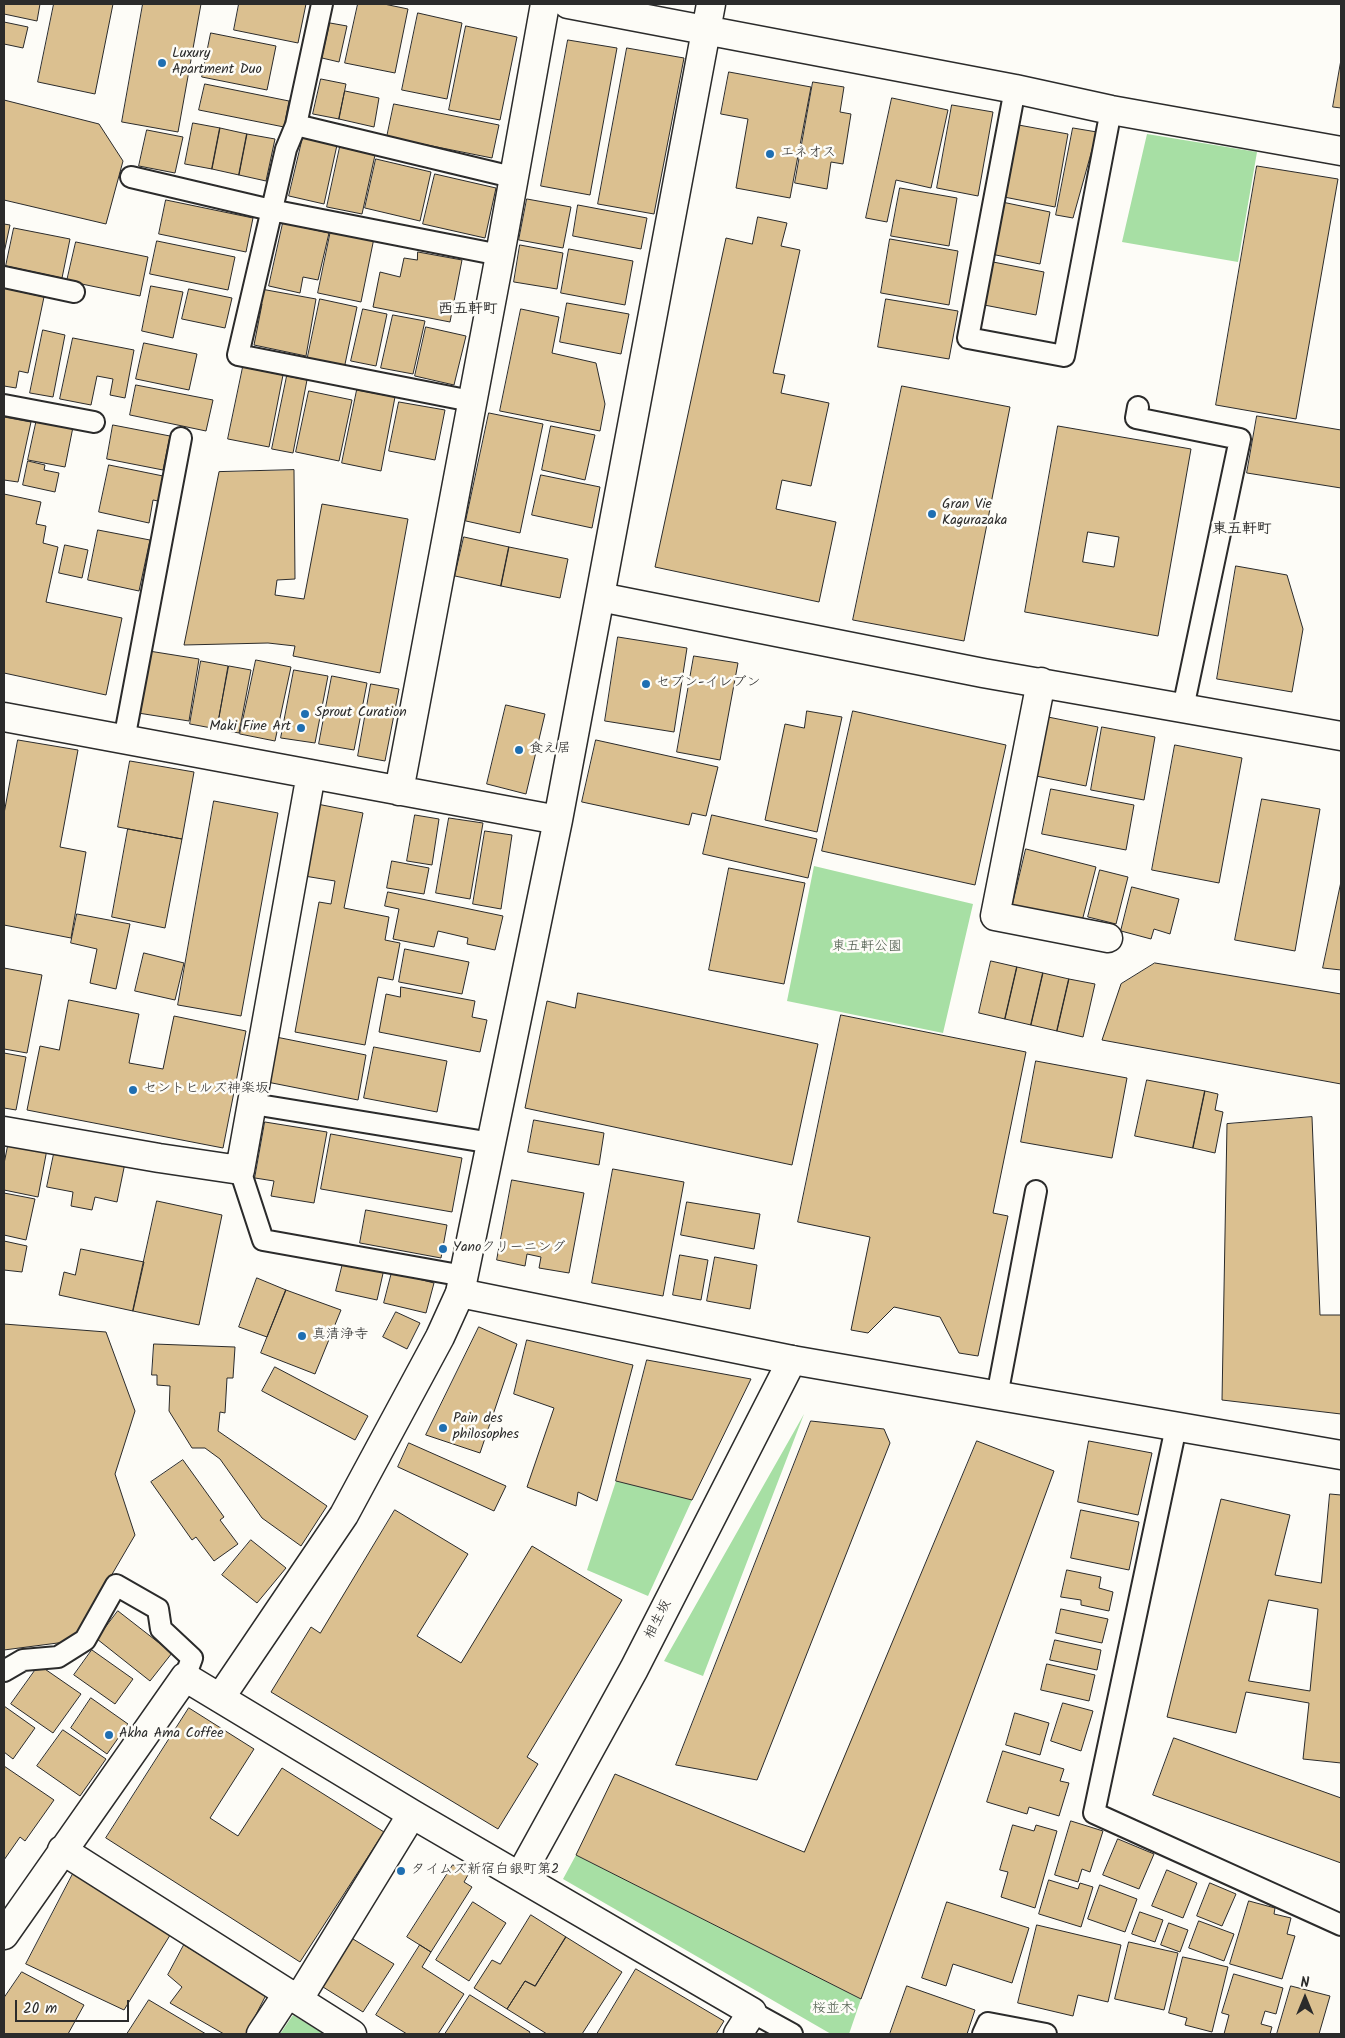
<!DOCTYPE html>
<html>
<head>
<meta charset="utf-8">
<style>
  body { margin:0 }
  #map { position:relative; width:1345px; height:2038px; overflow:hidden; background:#fdfcf7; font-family:Kalam,sans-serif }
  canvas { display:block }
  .frame { position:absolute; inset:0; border:5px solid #2b2b2b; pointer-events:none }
  .north { position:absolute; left:1280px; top:1973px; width:50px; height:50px; -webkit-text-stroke:4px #fdfcf7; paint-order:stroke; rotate:0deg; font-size:14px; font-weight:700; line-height:20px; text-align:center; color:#2b2b2b }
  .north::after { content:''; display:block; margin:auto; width:18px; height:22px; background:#2b2b2b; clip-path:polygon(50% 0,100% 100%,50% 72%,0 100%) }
  .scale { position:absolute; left:15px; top:2000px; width:114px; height:22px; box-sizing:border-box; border:2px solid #2b2b2b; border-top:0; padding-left:6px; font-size:15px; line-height:18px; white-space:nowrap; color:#2b2b2b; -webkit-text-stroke:4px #fdfcf7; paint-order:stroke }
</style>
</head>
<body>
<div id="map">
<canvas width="1345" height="2038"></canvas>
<div class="frame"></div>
<div class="north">N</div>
<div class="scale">20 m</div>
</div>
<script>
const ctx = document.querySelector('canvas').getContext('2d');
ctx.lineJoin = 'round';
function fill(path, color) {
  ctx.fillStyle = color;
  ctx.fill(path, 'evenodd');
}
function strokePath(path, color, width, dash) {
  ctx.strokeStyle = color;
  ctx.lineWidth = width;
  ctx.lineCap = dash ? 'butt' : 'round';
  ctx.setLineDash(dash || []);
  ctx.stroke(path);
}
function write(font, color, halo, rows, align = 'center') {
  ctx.font = font + ' Kalam,"Klee One",sans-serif';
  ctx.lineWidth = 5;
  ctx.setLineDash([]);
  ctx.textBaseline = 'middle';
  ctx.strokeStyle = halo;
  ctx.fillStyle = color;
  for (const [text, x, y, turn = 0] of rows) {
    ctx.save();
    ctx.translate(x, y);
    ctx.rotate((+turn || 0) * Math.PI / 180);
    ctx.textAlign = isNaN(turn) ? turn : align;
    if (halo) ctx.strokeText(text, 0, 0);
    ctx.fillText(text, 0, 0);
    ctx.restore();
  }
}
fill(new Path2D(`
  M1147,134L1257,152L1238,262L1122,242Z
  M814,866L973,904L943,1033L787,1001Z
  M804,1414L703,1676L664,1661Z
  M616,1481L692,1500L648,1596L587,1570Z
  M576,1855L861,1999L849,2034H831L563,1879Z
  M293,2015L324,2034H280Z`), '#a7dfa4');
const building = new Path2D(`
  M4,4H40L37,21L4,14Z
  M54,4H113L95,94L38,82Z
  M143,4H201L178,132L122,122Z
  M239,4H306L298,43L234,30Z
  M358,4H384L408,9L395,73L345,63Z
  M418,13L462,23L447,99L402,90Z
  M4,22L28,27L23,48L4,44Z
  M330,23L347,26L339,62L322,58Z
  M466,26L517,37L500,120L449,110Z
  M211,33L276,46L267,90L202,77Z
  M568,40L617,48L590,195L541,186Z
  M627,48L684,58L654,214L598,204Z
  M1341,60V108L1333,107Z
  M729,72L811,87L790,198L736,188L748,119L721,114Z
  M321,79L346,84L339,119L313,114Z
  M813,82L844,87L840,112L851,114L843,164L831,162L827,189L795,183Z
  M205,84L289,101L284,127L199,110Z
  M345,91L379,98L374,127L339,119Z
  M892,98L948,110L931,188L896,180L887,222L866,218Z
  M4,100L99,124L123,161L106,224L4,200Z
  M394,104L499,125L492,158L387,137Z
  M952,105L993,112L978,196L937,188Z
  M193,123L220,128L212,169L185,164Z
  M1013,124L1068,134L1055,207L999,196Z
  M220,128L247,134L239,175L212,169Z
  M1073,128L1097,132L1073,218L1056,215Z
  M147,130L183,137L175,173L139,166Z
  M247,134L275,139L266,181L239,175Z
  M303,137L337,145L324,204L289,196Z
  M340,147L375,155L362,214L327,207Z
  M376,159L431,172L420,221L365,208Z
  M1257,166L1338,179L1296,419L1216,405Z
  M435,174L496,188L485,238L423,224Z
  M900,188L957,198L949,246L891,236Z
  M527,199L571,207L563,248L519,240Z
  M166,200L253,218L246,252L159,234Z
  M1002,202L1050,212L1040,264L991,254Z
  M578,205L647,218L641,249L573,236Z
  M758,217L787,223L781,246L800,250L773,373L785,375L781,393L829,403L811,486L782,480L776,509L836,522L819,602L655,567L726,238L752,244Z
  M283,223L329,233L318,280L303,277L300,293L269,286Z
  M4,224L10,225L4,253Z
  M14,228L70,239L62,278L6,266Z
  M331,230L374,238L361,302L318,293Z
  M890,239L958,251L949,305L881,293Z
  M157,241L235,257L228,290L150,274Z
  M76,242L148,257L140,296L67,281Z
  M520,245L563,253L557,289L514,282Z
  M569,249L633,261L625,305L561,293Z
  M418,252L462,260L450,322L373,307L380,272L400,277L404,258L417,260Z
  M988,261L1044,272L1036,315L979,304Z
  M151,286L183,292L173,338L142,331Z
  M4,288L44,297L28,373L19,371L16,388L4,386Z
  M189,289L232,298L225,328L182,319Z
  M261,289L316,299L306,356L254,345L262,304L258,303Z
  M320,299L357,307L344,369L307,361Z
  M886,299L958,311L949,359L878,347Z
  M567,303L629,314L621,354L560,342Z
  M363,309L387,314L376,366L351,361Z
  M521,309L559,317L552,353L596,363L605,404L600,431L500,411Z
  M393,315L425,321L413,374L381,368Z
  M426,327L466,336L454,385L415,376Z
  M43,330L65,335L53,397L30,393Z
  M73,338L134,350L125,398L110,395L113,379L97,376L91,405L60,399Z
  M144,343L197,354L189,390L136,379Z
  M243,367L283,375L269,447L228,439Z
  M287,376L307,380L293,453L272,449Z
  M136,385L213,400L206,431L130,415Z
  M902,386L1010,407L964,641L853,620Z
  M357,390L395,397L381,471L342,463Z
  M309,391L352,400L339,461L296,452Z
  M399,402L445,410L435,460L389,451Z
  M489,413L543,424L520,533L466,521Z
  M38,414L74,422L65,467L28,460Z
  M1257,416L1341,430V488L1247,473Z
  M4,417L31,422L18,482L4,480Z
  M113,425L170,436L163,470L107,459Z
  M551,426L595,435L585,480L542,470Z
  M1058,426L1191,449L1158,636L1025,612ZM1088,532L1119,537L1114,567L1083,562Z
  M28,461L45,465L44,470L59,473L55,492L23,485Z
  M109,465L168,477L163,502L153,500L149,523L99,512Z
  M294,470L295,579L277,580L275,595L304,599L322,504L408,519L380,673L293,656L295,646L268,643L184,645L219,472Z
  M541,475L600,487L592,528L532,515Z
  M4,494L41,502L36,524L46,526L43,543L58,547L46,602L122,618L106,695L4,673Z
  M98,530L150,540L139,591L88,580Z
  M464,537L509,547L501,586L455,576Z
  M65,545L88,550L82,578L59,573Z
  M509,547L568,559L560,598L501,586Z
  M1236,566L1287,575L1303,629L1292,692L1217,679Z
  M618,637L687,648L674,732L605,721Z
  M149,651L199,659L189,721L138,713Z
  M694,656L738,663L720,760L677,752Z
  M256,660L291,667L275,741L240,734Z
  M201,661L228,666L217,729L190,724Z
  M229,666L251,670L239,733L217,729Z
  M294,670L328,676L315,743L281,738Z
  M332,676L367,683L354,750L319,744Z
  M371,684L399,689L385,761L358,756Z
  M506,705L545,714L526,794L487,784Z
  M807,711L842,717L817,832L765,820L785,724L804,728Z
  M853,711L1006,745L975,885L822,851Z
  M1048,717L1098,727L1086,786L1036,776Z
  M1102,727L1155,737L1144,800L1091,790Z
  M18,740L78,750L60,847L86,852L71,938L4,925V814Z
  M596,740L718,767L706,816L692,813L689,825L582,802Z
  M1175,745L1242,758L1219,883L1152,870Z
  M130,761L194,772L182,839L118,827Z
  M1051,789L1134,805L1126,850L1042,834Z
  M1262,799L1320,809L1295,951L1235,940Z
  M214,801L278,813L241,1016L178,1005Z
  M312,803L363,813L344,908L389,917L385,940L400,943L393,980L378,977L365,1045L295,1032L319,902L331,904L335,881L298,875Z
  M415,815L439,819L432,865L407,861Z
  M712,815L817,839L808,878L703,854Z
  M449,818L483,823L470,899L436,893Z
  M128,829L182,839L165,928L112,917Z
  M485,831L512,835L501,909L473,904Z
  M1026,849L1096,867L1081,925L1012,908Z
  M392,861L429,868L424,894L387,888Z
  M729,868L805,883L784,984L709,970Z
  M1100,870L1128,877L1116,924L1088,917Z
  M1341,882V970L1323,968Z
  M1132,887L1179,899L1170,934L1154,929L1151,939L1121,931Z
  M388,892L503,916L495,950L467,944L468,938L438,931L434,947L393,939L399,909L385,906Z
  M77,914L130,924L116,989L90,983L97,949L71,943Z
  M405,949L469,962L462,994L399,982Z
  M144,953L184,963L175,1000L135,991Z
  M991,961L1017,967L1005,1019L979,1013Z
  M1155,963L1341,994V1084L1102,1040L1121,984Z
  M1017,967L1043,973L1031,1025L1005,1019Z
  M4,968L42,975L27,1053L4,1049Z
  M1043,973L1069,979L1057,1031L1031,1025Z
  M1069,979L1095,984L1083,1037L1057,1031Z
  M401,987L475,1001L472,1017L487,1020L480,1052L379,1032L386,994L400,997Z
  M578,993L818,1044L792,1165L525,1108L547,1001L575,1008Z
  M69,1000L139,1014L129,1063L163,1069L174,1016L246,1031L223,1148L27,1110L40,1046L59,1050Z
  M841,1015L1026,1052L993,1213L1008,1216L978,1356L959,1353L940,1317L894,1307L868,1333L851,1330L870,1237L798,1222Z
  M271,1036L366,1055L358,1100L262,1081Z
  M374,1047L447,1061L437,1112L364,1098Z
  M4,1053L26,1057L16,1110L4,1108Z
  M1036,1061L1127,1078L1112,1158L1021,1142Z
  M1147,1080L1205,1091L1193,1148L1135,1136Z
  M1205,1091L1218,1094L1215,1110L1223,1112L1215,1153L1193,1148Z
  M1312,1117L1320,1315H1341V1414L1222,1400L1227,1124Z
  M534,1120L604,1133L599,1165L528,1152Z
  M265,1122L327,1132L314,1203L271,1196L274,1181L255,1178Z
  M331,1134L462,1158L452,1212L321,1189Z
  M10,1136L48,1144L38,1197L4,1190V1164Z
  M55,1149L125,1163L117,1202L95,1197L92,1210L71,1206L73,1192L47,1187Z
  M613,1169L684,1182L663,1296L592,1283Z
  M512,1180L584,1193L569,1273L539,1268L541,1257L527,1254L525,1266L497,1260Z
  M4,1193L35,1199L26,1240L4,1235Z
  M157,1201L222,1215L199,1325L133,1311Z
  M687,1202L760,1214L754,1249L681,1235Z
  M366,1210L447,1225L441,1258L360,1243Z
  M4,1241L27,1246L22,1272L4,1270Z
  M81,1249L144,1262L133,1311L59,1295L64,1272L75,1275Z
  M680,1255L708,1260L701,1300L673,1295Z
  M715,1257L757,1265L750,1309L707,1301Z
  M344,1259L384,1269L377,1300L336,1291Z
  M392,1272L434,1283L426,1313L384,1303Z
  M257,1278L286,1290L267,1337L239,1327Z
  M286,1290L341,1310L315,1374L261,1353Z
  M396,1312L420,1323L407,1349L383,1337Z
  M4,1324L106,1332L135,1411L115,1474L135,1535L73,1641L4,1650Z
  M479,1327L517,1344L480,1453L426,1435Z
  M527,1340L633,1365L597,1501L578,1492L576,1506L527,1487L554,1408L514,1394Z
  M154,1344L235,1347L233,1378H227L225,1413L220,1412L218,1431L327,1506L301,1546L262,1518L220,1459L205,1448H192L169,1411L170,1386L157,1385V1375H152Z
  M647,1360L751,1379L692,1500L616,1481Z
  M275,1367L368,1416L355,1440L262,1391Z
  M811,1421L884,1429L890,1443L757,1780L676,1765Z
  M977,1441L1054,1471L861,1999L576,1855L615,1774L804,1852Z
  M1089,1441L1152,1453L1138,1515L1078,1502Z
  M409,1443L506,1486L494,1511L398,1467Z
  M183,1460L224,1517L220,1520L238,1544L214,1561L196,1537L192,1540L151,1482Z
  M1330,1494L1341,1495V1763L1303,1759L1309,1703L1246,1692L1236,1733L1167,1717L1221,1499L1290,1515L1275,1575L1321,1583ZM1269,1600L1318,1609L1310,1691L1249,1681Z
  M395,1510L468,1554L417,1636L461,1663L532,1546L622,1600L527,1757L538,1764L498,1829L271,1692L311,1627L320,1633Z
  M1081,1510L1139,1522L1129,1570L1071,1558Z
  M251,1540L286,1568L257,1603L222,1575Z
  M1067,1570L1101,1577L1099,1588L1113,1592L1109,1611L1081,1605V1600L1061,1597Z
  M1061,1609L1108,1619L1102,1643L1056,1633Z
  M118,1611L172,1653L150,1681L97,1639Z
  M1055,1640L1101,1650L1097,1670L1050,1660Z
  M92,1650L133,1679L115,1704L74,1675Z
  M1047,1664L1095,1675L1089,1701L1041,1690Z
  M39,1665L81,1694L53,1733L11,1704Z
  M91,1698L128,1724L107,1754L71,1728Z
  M1063,1703L1093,1711L1081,1751L1051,1741Z
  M4,1706L35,1728L13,1759L4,1752Z
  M189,1708L254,1749L210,1818L238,1836L282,1768L384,1832L300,1962L106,1838Z
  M1015,1713L1049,1723L1040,1755L1006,1745Z
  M63,1730L106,1759L80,1796L37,1766Z
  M1174,1738L1341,1798V1863L1153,1795Z
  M1003,1751L1064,1769L1060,1781L1069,1783L1059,1816L1029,1807L1027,1814L987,1802Z
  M4,1766L54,1800L25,1841L20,1837L4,1860Z
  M1071,1821L1103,1831L1090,1872L1082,1869L1078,1882L1055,1875Z
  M1013,1825L1034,1831L1036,1825L1057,1831L1035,1908L1001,1897L1008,1872L1000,1870Z
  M1118,1839L1154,1854L1139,1889L1103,1875Z
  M453,1865L469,1873L464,1882L472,1887L431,1952L407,1937Z
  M75,1870L172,1932L124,2010L26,1964Z
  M1167,1870L1197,1883L1183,1918L1152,1906Z
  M1049,1880L1078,1889L1080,1883L1093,1887L1081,1927L1039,1914Z
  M1210,1883L1236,1894L1222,1926L1197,1916Z
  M1100,1885L1137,1899L1125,1932L1088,1919Z
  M1249,1901L1275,1908L1274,1914L1291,1918L1287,1934L1295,1936L1282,1979L1230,1964Z
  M473,1902L506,1923L469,1981L436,1960Z
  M947,1902L1029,1928L1012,1983L953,1964L946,1986L922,1978Z
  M1140,1912L1163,1920L1155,1942L1132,1934Z
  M531,1915L566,1937L535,1986L525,1981L507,2009L474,1988L492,1960L500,1964Z
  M1199,1921L1234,1934L1224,1961L1189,1948Z
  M1169,1923L1188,1930L1180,1952L1161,1945Z
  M1037,1925L1121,1945L1108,2002L1078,1995L1073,2016L1018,2003Z
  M566,1937L622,1972L582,2034H547L507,2009L525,1981L535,1986Z
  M353,1939L394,1964L363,2012L323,1987Z
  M1129,1942L1178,1953L1164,2010L1115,1999Z
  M184,1945L266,1995L246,2034H224L170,2003L182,1987L168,1975Z
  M420,1945L431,1952L422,1967L464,1994L438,2034H407L376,2015Z
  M1183,1957L1228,1967L1212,2032L1185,2025L1187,2018L1169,2013Z
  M636,1969L724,2021L716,2034H597Z
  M22,1972L84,2005L68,2034H4V1998Z
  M1234,1974L1283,1988L1276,2014L1265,2011L1261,2024L1272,2027L1270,2034H1224L1229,2015L1222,2013Z
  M907,1986L975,2010L967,2034H890Z
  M1291,1986L1330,1996L1319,2034H1277Z
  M470,1995L530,2032L529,2034H445Z
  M149,2000L206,2034H127Z`);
fill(building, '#dbc090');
strokePath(building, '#2b2b2b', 1);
const lane = new Path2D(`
  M322,4L296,125L286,149L238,355L471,401
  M1015,89L968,338L1064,356L1111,110
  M296,125L512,177
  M131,177L271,210L500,255
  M4,277L74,292
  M4,405L94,422
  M1138,407L1136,418L1240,439L1183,708
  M124,740L181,438
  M253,1104L492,1143
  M240,1170L263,1240L464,1276
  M997,1396L1036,1191
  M1176,1427L1094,1813L1341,1925
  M4,1671L23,1660L58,1657L85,1640L116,1585L158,1609L161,1629L192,1658L185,1677
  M752,2012L792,2034
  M983,2034L988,2023L1046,2034`);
const street = new Path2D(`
  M568,4L1015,89L1111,110L1341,151
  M600,597L983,673L1341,736
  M1041,682L995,916L1108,938
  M4,717L558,820
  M399,791L500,255L545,4
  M4,1131L159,1158L240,1170L311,774
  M220,1698L344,1515L440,1337L460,1293L558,820L711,4
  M62,1850L352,2034
  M520,1876L634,1669L792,1360
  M4,1935L185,1677L412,1814L752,2012L738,2034
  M298,2000L412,1814
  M261,2034L288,1993`);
const secondary = new Path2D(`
  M460,1293L792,1360L1341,1455`);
strokePath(lane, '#2b2b2b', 24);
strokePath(street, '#2b2b2b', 31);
strokePath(secondary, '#2b2b2b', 31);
strokePath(lane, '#fdfcf7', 20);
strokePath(street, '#fdfcf7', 28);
strokePath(secondary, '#fdfcf7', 28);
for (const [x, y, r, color] of [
  [162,63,5,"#1f6fb2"],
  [770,154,5,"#1f6fb2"],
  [932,514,5,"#1f6fb2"],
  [646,684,5,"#1f6fb2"],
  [305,714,5,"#1f6fb2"],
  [301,728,5,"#1f6fb2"],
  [519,750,5,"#1f6fb2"],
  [133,1090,5,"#1f6fb2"],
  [443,1249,5,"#1f6fb2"],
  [302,1336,5,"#1f6fb2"],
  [443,1428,5,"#1f6fb2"],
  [109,1735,5,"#1f6fb2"],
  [401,1871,5,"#1f6fb2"]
]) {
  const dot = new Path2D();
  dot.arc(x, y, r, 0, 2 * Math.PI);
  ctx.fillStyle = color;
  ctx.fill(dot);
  strokePath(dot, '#fdfcf7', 2);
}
write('14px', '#2b2b2b', '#fdfcf7', [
  ["Luxury",172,55],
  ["Apartment Duo",172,71],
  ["エネオス",780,154],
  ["Gran Vie",942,506],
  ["Kagurazaka",942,522],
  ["セブン-イレブン",656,684],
  ["Sprout Curation",315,714],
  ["Maki Fine Art",291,728,"right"],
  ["食え居",529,750],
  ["セントヒルズ神楽坂",143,1090],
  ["Yanoクリーニング",453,1249],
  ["真清浄寺",312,1336],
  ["Pain des",453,1420],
  ["philosophes",453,1436],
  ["Akha Ama Coffee",119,1735],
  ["タイムズ新宿白銀町第2",411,1871]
], 'left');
write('14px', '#4a5849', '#fdfcf7', [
  ["東五軒公園",867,948],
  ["桜並木",833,2010]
]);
write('14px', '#2b2b2b', '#fdfcf7', [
  ["相生坂",659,1620,-63]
]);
write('bold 15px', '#2b2b2b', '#fdfcf7', [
  ["西五軒町",468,310],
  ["東五軒町",1242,530]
]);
</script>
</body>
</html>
